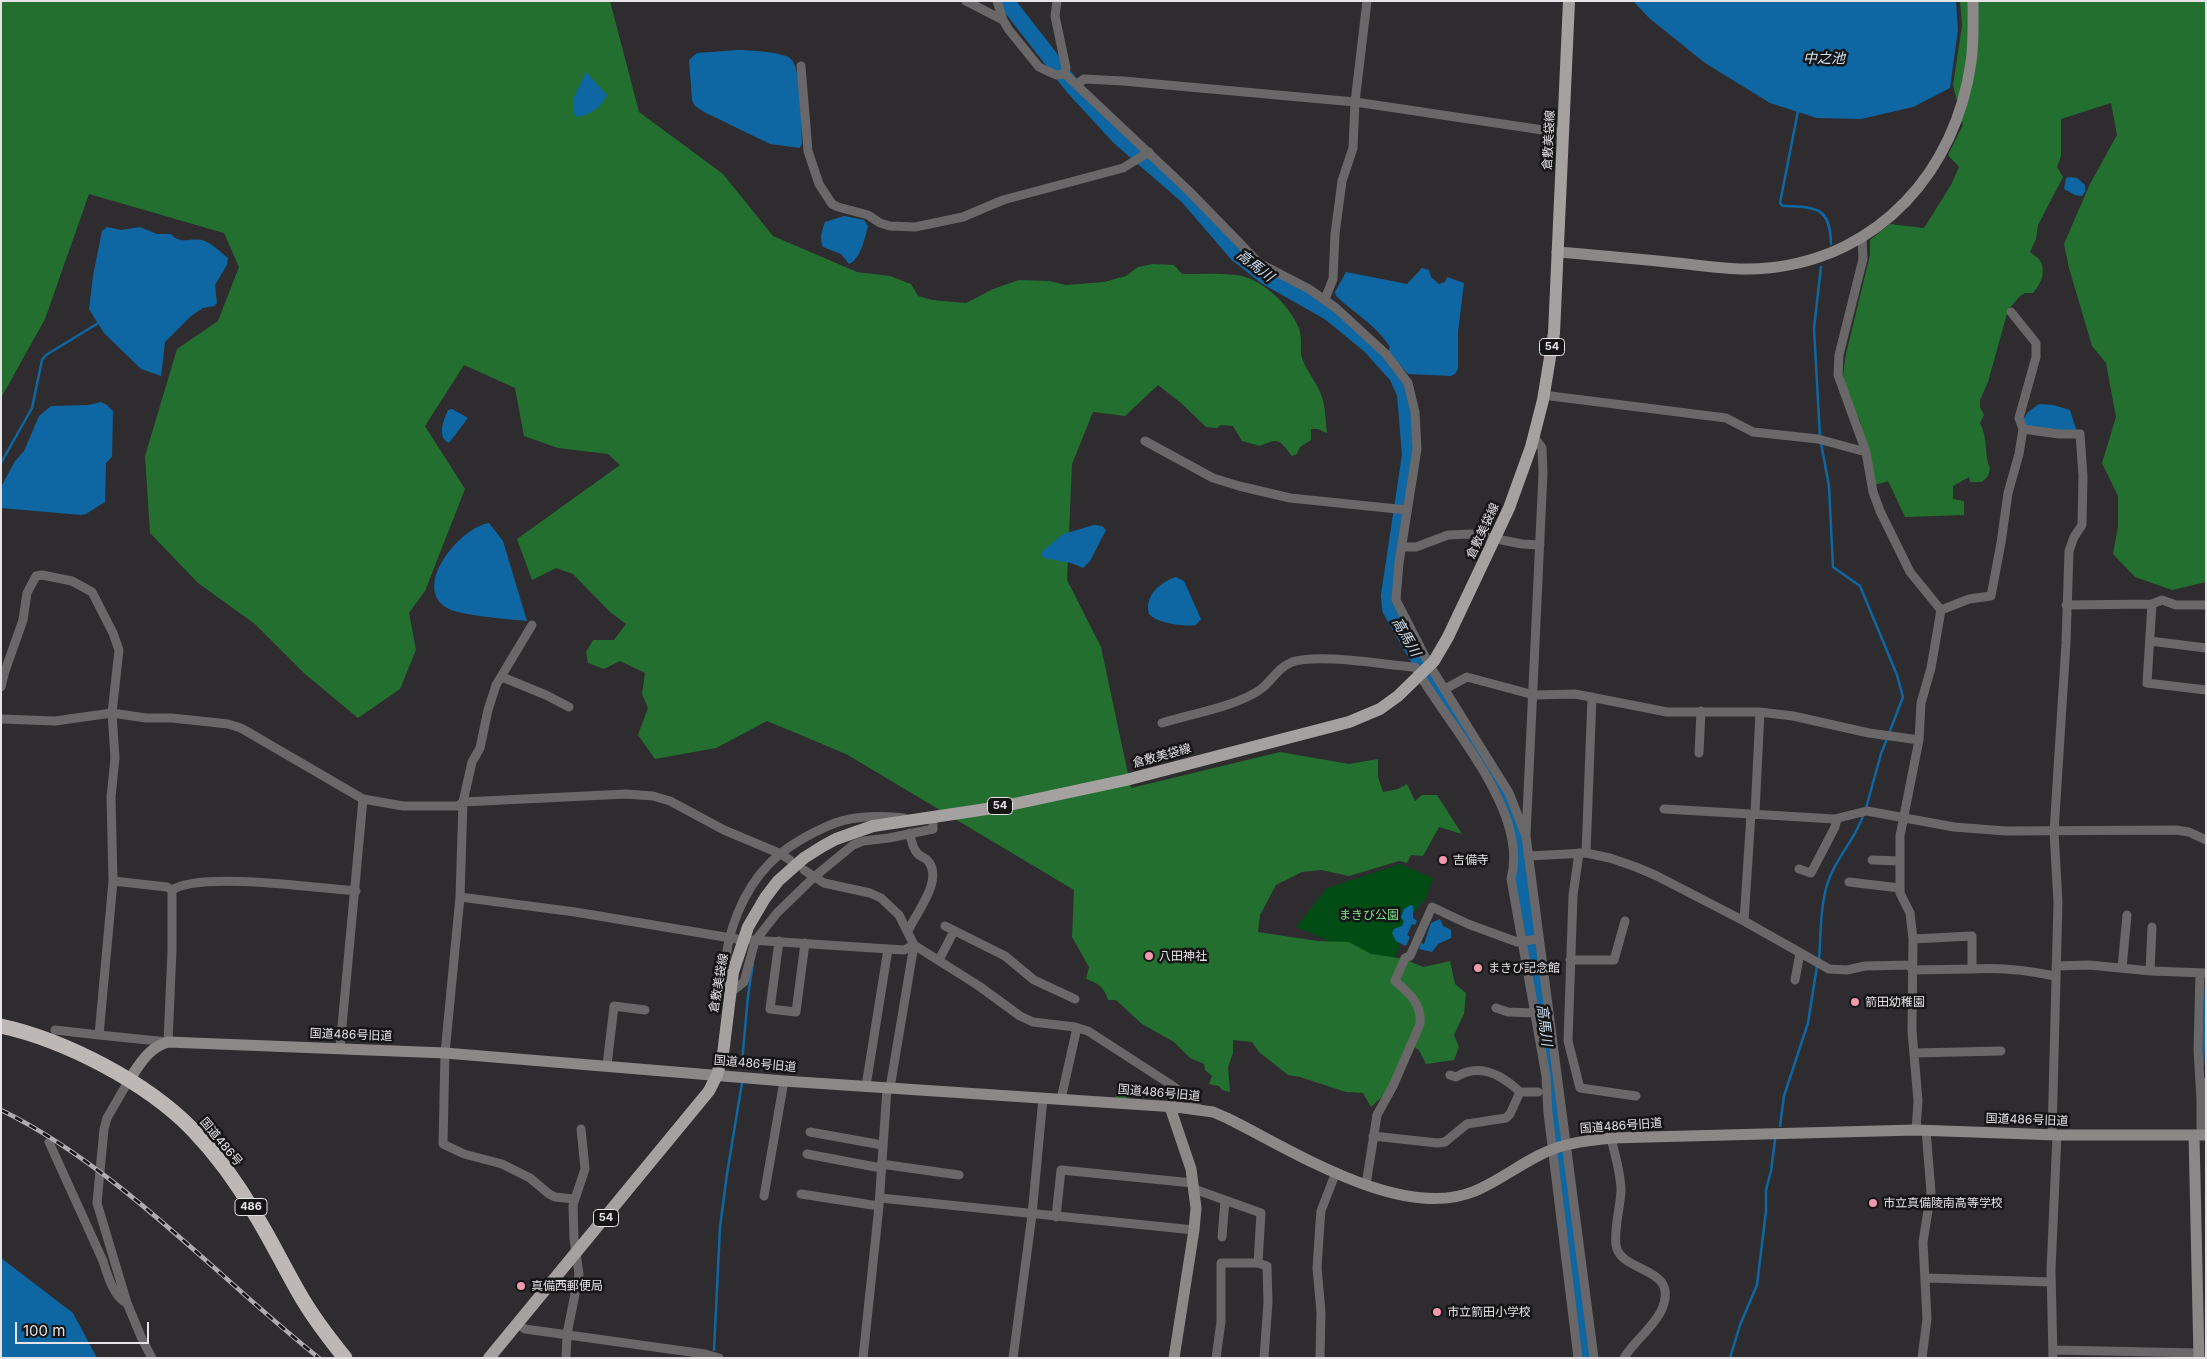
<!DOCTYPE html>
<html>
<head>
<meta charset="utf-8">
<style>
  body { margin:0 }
  #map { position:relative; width:2207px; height:1359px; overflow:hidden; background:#2e2c2f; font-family:Inter,sans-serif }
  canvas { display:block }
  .frame { position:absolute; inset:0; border:2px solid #e5e3e6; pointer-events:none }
  .scale { position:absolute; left:15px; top:1322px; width:134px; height:22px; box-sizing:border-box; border:2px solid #e5e3e6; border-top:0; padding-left:6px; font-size:15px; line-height:18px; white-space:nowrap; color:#e5e3e6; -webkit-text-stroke:4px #161516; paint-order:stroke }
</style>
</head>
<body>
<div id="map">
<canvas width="2207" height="1359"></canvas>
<div class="frame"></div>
<div class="scale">100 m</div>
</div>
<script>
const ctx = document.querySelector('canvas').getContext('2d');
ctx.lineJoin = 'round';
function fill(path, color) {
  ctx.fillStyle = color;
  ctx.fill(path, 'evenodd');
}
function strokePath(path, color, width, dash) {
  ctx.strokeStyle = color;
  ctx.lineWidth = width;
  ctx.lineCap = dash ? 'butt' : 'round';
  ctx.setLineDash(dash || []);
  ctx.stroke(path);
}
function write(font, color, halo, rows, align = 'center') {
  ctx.font = font + ' Inter,"Noto Sans JP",sans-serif';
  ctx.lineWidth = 5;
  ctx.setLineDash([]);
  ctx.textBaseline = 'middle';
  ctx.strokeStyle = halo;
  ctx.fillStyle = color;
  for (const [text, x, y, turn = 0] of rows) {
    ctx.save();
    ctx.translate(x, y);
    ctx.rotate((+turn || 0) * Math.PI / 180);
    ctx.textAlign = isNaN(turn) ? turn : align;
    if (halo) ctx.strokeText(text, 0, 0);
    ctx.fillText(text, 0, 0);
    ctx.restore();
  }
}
fill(new Path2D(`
  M1400,864L1433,878L1426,898L1412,915L1391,967L1296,927L1327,888Z`), '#014c15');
fill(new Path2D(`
  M1,1H610L639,112L723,174L773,236L857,272L890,276L911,284L918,296L932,300L966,303L993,289L1019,280L1049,281L1066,285L1104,282L1126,276L1138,267L1153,264L1174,265L1182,274C1200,274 1218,273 1236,275C1261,278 1287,303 1297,324C1304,337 1299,349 1302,358C1306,370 1315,380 1320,392C1326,405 1325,419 1327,433L1318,429H1311V440L1300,447L1297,454L1292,456C1279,440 1280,437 1260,446L1242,441L1233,426L1221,425L1217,428L1206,427L1181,403L1158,385L1125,416L1093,412L1072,464L1067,580L1101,647L1131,788L1280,752L1349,764L1378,759V777L1383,792L1398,789L1407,784L1415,801L1422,795H1437L1462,834L1439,827L1423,856L1411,855L1407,863L1399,861L1349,876L1321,870L1302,872L1276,885L1260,915L1258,932L1318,941L1349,942L1371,954L1404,959L1423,967L1450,961L1455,984L1466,993L1464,1014L1454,1035L1459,1047L1454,1060L1426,1064L1419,1050L1408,1043L1385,1094L1371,1107L1363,1093L1346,1092L1300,1077L1288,1075L1259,1052L1252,1042L1233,1040V1053L1228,1067L1230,1092L1222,1090L1219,1086L1209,1084L1212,1076L1205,1070L1204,1064L1190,1058L1174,1042L1142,1024L1116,1000H1108C1104,987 1098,983 1086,979L1089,967L1072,937L1074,890L846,754L767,721L716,748L655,759L638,735L648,708L642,694L645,673L620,661L604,669L588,663L586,652L593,640H614L626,624L610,612L573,574L556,568L532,580L517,539L620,465L608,454L558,448L524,436L515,388L464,365L425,426L465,489L425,591L409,613L416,650L400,689L358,718L305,674L255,624L198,583L150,533L145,456L177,349L218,321L239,267L224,233L89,194L45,319L1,398Z
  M1960,1H2206V582L2172,590L2135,577L2113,554L2118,527V496L2102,463L2116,417L2106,363L2092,346L2069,268L2064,244L2090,184L2117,135L2111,103L2061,119V156L2057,167L2063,177L2038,225L2036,239L2030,252C2032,254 2037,257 2039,259C2047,271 2041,284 2033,293H2025L2020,296L2008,310L1988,382L1980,400V407L1984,415L1980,423C1988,437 1984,455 1990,469L1988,476L1982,482H1970L1969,477L1953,486V499L1964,501V515L1905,517L1888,481L1875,485L1860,421L1847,394L1843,374L1846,354L1870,255V240L1890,224L1924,228L1951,185L1959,167L1948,155L1963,125L1953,85L1962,26Z
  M1120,1084L1129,1087L1130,1098H1116Z`), '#236f30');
fill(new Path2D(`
  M1633,1H1956L1958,30L1950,88L1913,107L1861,119L1817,118L1770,103L1705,63L1649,18Z
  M738,50C749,50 784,52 791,59C802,70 801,126 802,143L800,148L770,144L704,112L695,106L692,100L689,60L697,53Z
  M586,72L607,95C600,108 592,114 577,117L573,113L574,97Z
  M2069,177L2077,178L2085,185V192L2082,196L2075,195L2064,189L2066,178Z
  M844,216L864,220L868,226C865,237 861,259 849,264L841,254L823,247C819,238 822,231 825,222Z
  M107,227L121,230L140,227L157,234H171C181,246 193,236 205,241C213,245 221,252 228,258L227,265L215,285L217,303L214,306L203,308L191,316L165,342L161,376L141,369L104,333L89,309L93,276L102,231Z
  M1422,268L1429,270L1431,277L1439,284L1445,282L1447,277L1464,283L1458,332V369L1455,374L1451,376L1408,374L1388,352L1390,347C1377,326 1354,313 1336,296L1335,292L1346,272L1407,284Z
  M101,402L107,405L113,411L112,457L106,463L105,502L86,514L81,515L1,508V487L15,461L24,451L39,416L51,406L88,405Z
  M2039,404L2053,405L2070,410L2076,429L2074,433L2024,426L2023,420L2028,412Z
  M452,409L468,418L449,443C436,437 444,420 448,410Z
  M489,523L503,541L527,621C510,619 455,616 444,606C414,583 461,527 489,523Z
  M1094,525L1102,526L1106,530L1090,561L1083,568L1071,563L1044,558L1042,556V552L1063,534Z
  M1176,577L1184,581L1201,619L1196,625C1183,627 1157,623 1149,614C1144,596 1160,582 1176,577Z
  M1411,905L1413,906V918L1417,921L1415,925L1412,924L1407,935L1410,937L1406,946L1396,941L1392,933L1394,929L1402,926L1404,922L1401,917L1404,909Z
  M1440,919L1443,926L1451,930V938L1438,944L1432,952L1419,949L1421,943L1424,944L1431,923Z
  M1,1258L73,1313L97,1358H1Z`), '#0e67a2');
strokePath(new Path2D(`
  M1798,111L1780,203L1783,206C1817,207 1830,207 1831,244
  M1820,437L1814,328L1821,267
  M1821,443L1829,486L1833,567L1860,586L1897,675L1903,697L1881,754L1866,808
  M1,463L32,408L42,360L46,355L100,322
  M1819,960C1821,934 1820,903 1829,879C1838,855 1857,837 1864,813
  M742,1062L748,996L753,963
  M2203,1065L2206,986
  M1780,1126L1784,1096L1808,1023L1817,966
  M714,1350L720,1227L727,1174L742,1083
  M1730,1358L1740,1325L1757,1285L1766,1211V1190L1771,1171L1775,1140`), '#0e67a2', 2.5);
strokePath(new Path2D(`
  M1006,1L1073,87L1120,138L1188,197L1237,254L1265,276L1330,313L1369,345L1397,376L1405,394L1410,455L1389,595L1390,609L1435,688L1493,775L1507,804L1520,841L1526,910L1551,1067L1586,1358`), '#0e67a2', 16);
strokePath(new Path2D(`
  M966,1L1003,20
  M997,1L1003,20L1009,30L1039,67L1056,75L1065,74L1189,191L1259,263L1309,289L1336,308L1386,354L1408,383L1415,412L1417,449L1399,563L1396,600L1430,666L1509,793L1526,836
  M1057,1L1055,16L1066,68L1065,74
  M801,66L808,151L819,184L832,204L838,207L868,215L880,223L890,226L915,227L963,217L1003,200L1123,168L1149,152
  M1077,84L1084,79L1123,81L1355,102L1563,133
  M1862,237L1863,259L1839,355L1838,375L1866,452L1873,492L1880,511L1910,572L1941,610
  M1325,299L1333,279L1335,234L1342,181L1353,148L1355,102L1367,1
  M2011,312L2036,343V357L2019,418L2023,429
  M1543,395L1726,418L1753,432L1818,439L1866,452
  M1534,437L1542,448L1543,473L1526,836L1594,1358
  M1145,441L1213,478L1239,486L1290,498L1407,510
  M1402,547H1416L1448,535L1471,534L1522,544L1540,545
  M2152,604L2147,683L2206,690
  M2066,605L2152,604L2162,600L2176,605H2206
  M1941,610L1969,599L1991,596L2001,543L2008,493L2019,454L2023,429L2059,434H2080L2083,476L2082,525L2074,537L2069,551L2066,643L2054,832L2058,902L2052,1134
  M532,625L496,685L488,710L480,748L472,762L463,802L460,897L445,1053L443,1144L464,1154L502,1164L530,1178L549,1194L555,1197L574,1199
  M2150,641L2206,648
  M502,677L546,695L569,707
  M1,687L5,671L23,620L27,593L36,576L42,575L72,581L92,592L113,633L119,650L112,713L115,758L111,797L113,881L167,887L172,890V950L168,1042L99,1035L113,881
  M1445,689L1467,677L1534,695L1575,694L1667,712H1760L1793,716L1869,733L1919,740
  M1,719L55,721L112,713L146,718H172L228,724L241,728L363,799L403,806H458L463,802L626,794L653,796L670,801L724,830L781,854L790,860
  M1162,723C1191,714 1238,706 1261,689C1273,680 1276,669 1292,662C1318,653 1385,665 1415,667C1447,724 1530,811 1511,879L1546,1076L1548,1113L1578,1358
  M1699,753L1701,711
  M1664,809L1751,814L1744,921
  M1755,813L1760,712
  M1751,814L1834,819L1867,811L1954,827L2006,831L2176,830L2189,832L2206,840
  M904,818C881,816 857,815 835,823C813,832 787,846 770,863C743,890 726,933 725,971C724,978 728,986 730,993L744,982L755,941L777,913L814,877L853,845L863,841L889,838L933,829V817
  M1579,853L1573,895L1568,1041L1580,1088L1636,1096
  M1586,853L1592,697
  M1528,856L1586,853L1610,858L1636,867L1657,876L1744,921L1829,969L1847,970L1865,966L1912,965
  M1872,860L1899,861
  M1799,869L1811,873L1835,827L1837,819
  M804,870L824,883L870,893L881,898L899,915L914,945L890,1088
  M1849,882L1900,888
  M172,890C199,871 319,888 356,891
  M460,897L575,912L737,939
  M945,926L1005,956L1034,980L1075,999
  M908,931C916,913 944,880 928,861C926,858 921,857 918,854C913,849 911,840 910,833
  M1913,939L1972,936V969C2001,967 2027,970 2055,976
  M751,940L904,950L914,945
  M779,941L770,1009L796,1012L805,943
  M914,945L979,986L1020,1016L1033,1022L1075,1027L1088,1031L1173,1086L1192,1101L1200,1110
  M939,960L954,931
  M1570,960H1614L1625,921
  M2056,966L2089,965L2151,971L2206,973
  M2122,968L2127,915
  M1912,970L1972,969
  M2150,971L2152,927
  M2200,973L2198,1050L2201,1099
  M1795,980L1800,953
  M1496,1008L1508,1012L1534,1013
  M55,1030L99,1035
  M340,1048L363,799
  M1914,1053L2001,1051
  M607,1065L614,1006L645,1010
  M1450,1075L1456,1077C1480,1062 1502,1075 1520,1092
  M129,1080L107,1118L104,1129L97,1203L127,1303L142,1339L152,1358
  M866,1086L888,949
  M1061,1099L1076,1032L1075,1027
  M1916,1130L1918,1101L1912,1031L1913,939L1910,913L1900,893V836L1919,740L1921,703L1931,668L1941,610
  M810,1132L882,1145
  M2201,1135V1099L2206,1082
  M1373,1136L1437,1143L1445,1142L1467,1124L1506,1118L1510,1114L1520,1092H1538
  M1611,1138C1615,1155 1621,1174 1621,1191C1620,1209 1614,1228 1616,1245C1620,1274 1680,1265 1662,1309C1655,1326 1634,1341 1624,1358
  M49,1142L103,1261C107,1274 114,1298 127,1303
  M807,1154L881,1168
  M881,1164L959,1175
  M1366,1185L1377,1115L1393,1086L1420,1024C1422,1004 1410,994 1395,981L1405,958L1410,956L1432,907L1468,924L1517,942L1538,939
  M1194,1189L1261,1213L1258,1263L1267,1266L1268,1302L1264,1358
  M801,1194L879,1206
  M764,1196L784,1081
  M880,1198L1194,1230
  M1056,1217L1061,1170L1193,1183
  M1222,1237L1225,1200
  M1927,1278L2051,1282
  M517,1324L525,1329L705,1354L719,1358
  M2053,1350L2199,1353
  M566,1358L567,1334L579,1274L574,1239L573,1205L585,1169L581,1129
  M863,1358L879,1206L887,1088
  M1013,1358L1032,1215L1043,1098
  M1216,1358L1221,1322V1263H1258
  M1320,1358L1321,1312L1317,1268L1320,1223L1321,1211L1336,1172
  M1922,1358L1927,1319L1923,1242L1931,1192L1926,1130
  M2053,1358L2051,1270L2057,1135`), '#696767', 9);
strokePath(new Path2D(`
  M1557,252C1597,255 1637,259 1677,263C1707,266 1737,271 1768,268C1880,257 1956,170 1971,62C1974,42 1973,21 1973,1
  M129,1080C140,1064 148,1048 168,1042L445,1053L784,1081L1176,1107L1213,1112L1227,1118C1292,1150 1402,1222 1475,1191C1506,1178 1533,1153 1566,1145C1581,1141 1597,1140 1611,1138L1916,1130L2057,1135H2206
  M1170,1107L1191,1169L1196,1208L1194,1230L1174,1358
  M2194,1135L2199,1358`), '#8b8887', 11);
strokePath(new Path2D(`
  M489,1358L709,1091L717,1075L723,1054L733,972L748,927L765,898L778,881L804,858L823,846L836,839L873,826L1000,807L1126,780L1349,722L1380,709L1398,696L1434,661L1448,637L1509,508L1531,447L1543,400L1554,333L1569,1`), '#a5a1a0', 12);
strokePath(new Path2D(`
  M1,1026C65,1040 146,1082 192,1129C216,1154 238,1184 255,1214C271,1240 284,1267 299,1293C312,1316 328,1337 345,1358`), '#bdb7b6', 15);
const rail = new Path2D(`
  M1,1110C119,1168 216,1276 319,1358`);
strokePath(rail, '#aeacaf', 4.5);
strokePath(rail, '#161516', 2.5, [8]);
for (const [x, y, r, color] of [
  [1443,860,5,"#f29aad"],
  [1149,956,5,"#f29aad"],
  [1478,968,5,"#f29aad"],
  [1855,1002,5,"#f29aad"],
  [1873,1203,5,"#f29aad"],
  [521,1286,5,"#f29aad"],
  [1437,1312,5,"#f29aad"]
]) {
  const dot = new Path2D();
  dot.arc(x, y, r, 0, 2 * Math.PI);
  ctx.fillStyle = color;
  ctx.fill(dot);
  strokePath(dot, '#161516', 2);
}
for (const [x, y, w] of [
  [1552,347,25],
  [1000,806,25],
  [251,1207,32],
  [606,1218,25]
]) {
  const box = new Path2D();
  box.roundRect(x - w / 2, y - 8.5, w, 17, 4);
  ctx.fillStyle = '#161516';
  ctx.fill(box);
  strokePath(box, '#e5e3e6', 1);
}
write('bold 11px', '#e5e3e6', null, [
  ["54",1552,347],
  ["54",1000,806],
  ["486",251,1207],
  ["54",606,1218]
]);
write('12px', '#e5e3e6', '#161516', [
  ["倉敷美袋線",1549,140,-87],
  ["倉敷美袋線",1483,531,-65],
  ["倉敷美袋線",1162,756,-15],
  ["倉敷美袋線",719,983,-80],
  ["国道486号旧道",351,1035,2],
  ["国道486号旧道",755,1064,5],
  ["国道486号旧道",1159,1093,5],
  ["国道486号旧道",2027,1120,2],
  ["国道486号旧道",1621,1126,-4],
  ["国道486号",221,1142,50]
]);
write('12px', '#e5e3e6', '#161516', [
  ["吉備寺",1453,860],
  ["八田神社",1159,956],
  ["まきび記念館",1488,968],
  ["箭田幼稚園",1865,1002],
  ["市立真備陵南高等学校",1883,1203],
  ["真備西郵便局",531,1286],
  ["市立箭田小学校",1447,1312]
], 'left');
write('12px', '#81e28b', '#161516', [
  ["まきび公園",1369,915]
]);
write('italic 14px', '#cfe1f2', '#161516', [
  ["中之池",1824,59],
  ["高馬川",1255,266,38],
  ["高馬川",1406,637,60],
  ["高馬川",1544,1025,83]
]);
</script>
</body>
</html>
